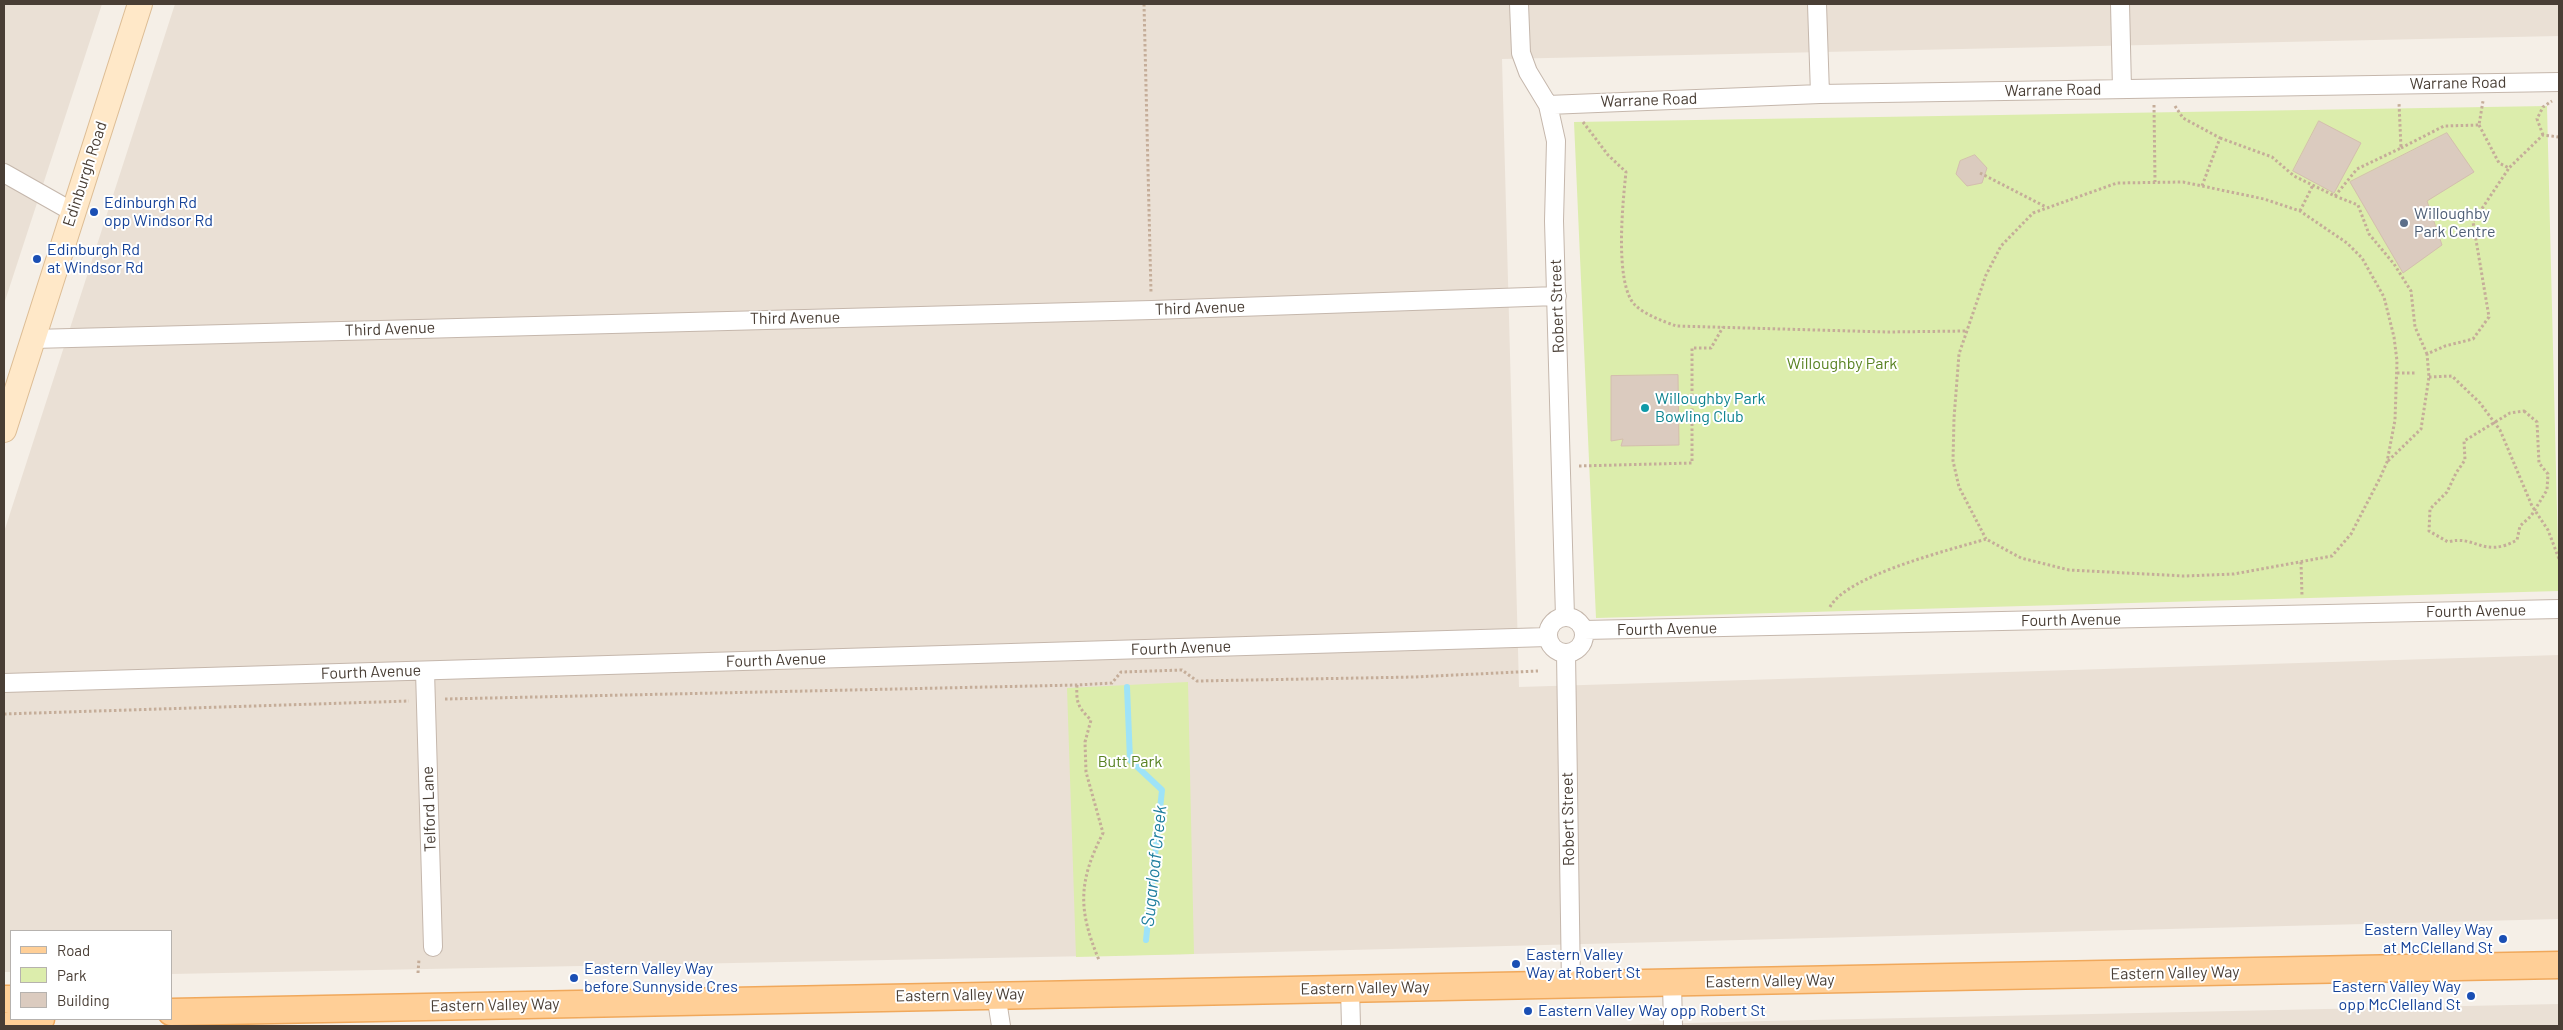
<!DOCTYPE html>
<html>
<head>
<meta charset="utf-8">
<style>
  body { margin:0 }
  #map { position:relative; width:2563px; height:1030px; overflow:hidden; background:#f5efe7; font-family:Barlow,sans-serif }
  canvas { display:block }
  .frame { position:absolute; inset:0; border:5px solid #493e35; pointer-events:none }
  .legend { position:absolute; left:10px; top:930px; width:162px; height:90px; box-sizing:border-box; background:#fff; border:1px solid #b6b2ae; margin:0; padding:6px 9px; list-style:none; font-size:15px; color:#493e35 }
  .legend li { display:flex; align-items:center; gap:10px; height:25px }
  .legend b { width:25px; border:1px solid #b6b2ae }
</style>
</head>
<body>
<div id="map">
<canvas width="2563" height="1030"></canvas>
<div class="frame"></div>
<ul class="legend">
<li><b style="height:6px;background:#ffcf97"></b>Road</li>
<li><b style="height:14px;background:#dcedac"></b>Park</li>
<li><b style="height:14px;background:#dbcbbf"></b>Building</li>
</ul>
</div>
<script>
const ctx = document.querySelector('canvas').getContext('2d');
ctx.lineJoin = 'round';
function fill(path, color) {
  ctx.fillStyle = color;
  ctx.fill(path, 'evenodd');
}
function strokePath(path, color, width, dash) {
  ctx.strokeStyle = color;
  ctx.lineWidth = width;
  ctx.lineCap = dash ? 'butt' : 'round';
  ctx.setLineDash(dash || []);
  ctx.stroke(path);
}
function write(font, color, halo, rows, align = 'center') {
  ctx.font = font + ' Barlow,sans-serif';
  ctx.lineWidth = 4;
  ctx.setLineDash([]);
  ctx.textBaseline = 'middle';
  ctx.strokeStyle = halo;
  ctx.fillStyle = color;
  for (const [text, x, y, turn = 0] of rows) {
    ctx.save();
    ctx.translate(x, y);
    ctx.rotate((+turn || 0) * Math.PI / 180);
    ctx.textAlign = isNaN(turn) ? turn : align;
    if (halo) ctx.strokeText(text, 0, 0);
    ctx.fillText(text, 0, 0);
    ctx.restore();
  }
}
fill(new Path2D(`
  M4,4H102L4,304Z
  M175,4H2559V36L1502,59L1519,687L2559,655V919L1194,954L171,974V931H11V972H4V532Z
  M2559,1004V1026H1572L1765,1021Z`), '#eae0d5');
fill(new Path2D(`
  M2547,106L2559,591L1596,618L1574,122Z
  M1188,682L1194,954L1076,957L1067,688Z`), '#dcedac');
strokePath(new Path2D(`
  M1127,687L1130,760L1162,790L1146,940`), '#9ee3f8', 6);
const building = new Path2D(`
  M2319,121L2361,143L2334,193L2293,171Z
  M2447,133L2474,172L2427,201L2442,245L2403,273L2350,182Z
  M1975,155L1987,168L1982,183L1967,186L1956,174L1960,161Z
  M1678,375L1679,445L1621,446L1623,439L1611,441V376Z`);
fill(building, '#dbcbbf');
strokePath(building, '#d4beae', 1);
const street = new Path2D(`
  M1519,4L1521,53L1528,72L1548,105L1556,141L1554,221L1565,617
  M1817,4L1820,94
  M2120,4L2122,89
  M1548,105L1820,94L2559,82
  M4,173L73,212
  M33,339L1152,310L1557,296
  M1548 635a18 18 0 1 1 36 0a18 18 0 1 1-36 0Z
  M1584,630L2559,609
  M1566,653L1571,985
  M425,671L433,947
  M4,683L1548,637
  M1672,983L1673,1026
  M1350,988L1351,1026
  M996,994L1001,1026`);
const secondary = new Path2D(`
  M4,430L140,4`);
const primary = new Path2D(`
  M4,999H11
  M171,1012C967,995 1763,980 2559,965
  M4,1026L41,1019`);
strokePath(street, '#c5b7ac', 20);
strokePath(secondary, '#ddbd95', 26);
strokePath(primary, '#f0a85b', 29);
strokePath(new Path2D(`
  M1144,4L1151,293
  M2154,105L2155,182
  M2175,106L2183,118L2220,138L2202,186
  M1583,122L1608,155L1626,172C1623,201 1614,284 1635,305C1645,315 1663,321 1676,326L1887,332L1967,331
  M2479,125L2499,163L2509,168L2543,135L2559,137
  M2543,135L2537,119L2543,107L2552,101
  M2220,138L2272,157L2294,176L2335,196L2357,169L2401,148L2399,103
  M2401,148L2444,126L2479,125L2483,101
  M1980,173L2046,207
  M2335,196L2358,205L2369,234L2394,264L2411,291L2415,327L2427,354
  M2300,211L2313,185
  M2397,373H2416
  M2429,377L2452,376L2480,403L2500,430L2532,506L2548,530L2559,559
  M2524,411L2537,422L2539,463L2548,474L2547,490L2531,516L2520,526L2517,540C2483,559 2475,534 2448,542L2429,531L2430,509L2447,492L2456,473L2465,460L2464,441L2510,413Z
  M2388,461L2421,429L2429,377L2427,354L2445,346L2473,339L2489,317L2473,222L2509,168
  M1579,466L1692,463V348H1711L1723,327
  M2301,562L2302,596
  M1830,607C1847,575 1950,550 1986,539L2021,558L2069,570L2184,576L2234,574L2332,556L2351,534L2380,478L2387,462L2395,420L2397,361L2394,337L2384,297L2362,258L2347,243L2300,211L2264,199L2183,182L2117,183L2033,213L2001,246L1986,275L1959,354L1954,418L1953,461L1959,487L1986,539
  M1077,685C1076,703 1078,707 1091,720L1085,742L1086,772L1103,833C1078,882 1078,910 1099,960
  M445,699L1077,685L1112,683L1121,672L1182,670L1197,681L1414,677L1538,671
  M4,714L409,701
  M418,973L419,959`), '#c5ad99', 3, [2.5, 2.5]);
strokePath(street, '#fff', 18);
strokePath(secondary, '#ffe8c8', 24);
strokePath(primary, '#ffcf97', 26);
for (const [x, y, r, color] of [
  [94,212,5,"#1a4fb4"],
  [2404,223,5,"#5c6f8a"],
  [37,259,5,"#1a4fb4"],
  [1645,408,5,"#0f9aa8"],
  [2503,939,5,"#1a4fb4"],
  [1516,964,5,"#1a4fb4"],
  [574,978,5,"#1a4fb4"],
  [2471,996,5,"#1a4fb4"],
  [1528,1011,5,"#1a4fb4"]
]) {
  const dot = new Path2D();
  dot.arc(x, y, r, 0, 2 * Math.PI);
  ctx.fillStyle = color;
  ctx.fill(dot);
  strokePath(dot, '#fff', 2);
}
write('16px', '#493e35', '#fff', [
  ["Warrane Road",2458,83,-1],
  ["Warrane Road",2053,90,-1],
  ["Warrane Road",1649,100,-2],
  ["Edinburgh Road",85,174,-72],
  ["Robert Street",1557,306,-92],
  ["Third Avenue",1200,308,-2],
  ["Third Avenue",795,318,-1],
  ["Third Avenue",390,329,-2],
  ["Fourth Avenue",2476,611,-1],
  ["Fourth Avenue",2071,620,-1],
  ["Fourth Avenue",1667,629,-1],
  ["Fourth Avenue",1181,648,-2],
  ["Fourth Avenue",776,660,-2],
  ["Fourth Avenue",371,672,-2],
  ["Telford Lane",429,809,-92],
  ["Robert Street",1568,819,-91],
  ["Eastern Valley Way",2175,973,-1],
  ["Eastern Valley Way",1770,981,-1],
  ["Eastern Valley Way",1365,988,-1],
  ["Eastern Valley Way",960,995,-1],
  ["Eastern Valley Way",495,1005,-1]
]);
write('16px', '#164399', '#fff', [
  ["Edinburgh Rd",104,203],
  ["opp Windsor Rd",104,221],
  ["Edinburgh Rd",47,250],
  ["at Windsor Rd",47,268],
  ["Eastern Valley Way",2493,930,"right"],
  ["at McClelland St",2493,948,"right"],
  ["Eastern Valley",1526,955],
  ["Way at Robert St",1526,973],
  ["Eastern Valley Way",584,969],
  ["before Sunnyside Cres",584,987],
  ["Eastern Valley Way",2461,987,"right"],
  ["opp McClelland St",2461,1005,"right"],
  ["Eastern Valley Way opp Robert St",1538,1011]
], 'left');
write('16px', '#4e5e75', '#fff', [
  ["Willoughby",2414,214],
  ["Park Centre",2414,232]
], 'left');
write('16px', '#588222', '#fff', [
  ["Willoughby Park",1842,364],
  ["Butt Park",1130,762]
]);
write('16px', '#0d838f', '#fff', [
  ["Willoughby Park",1655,399],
  ["Bowling Club",1655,417]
], 'left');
write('italic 18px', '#1f7f9e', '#fff', [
  ["Sugarloaf Creek",1154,866,-84]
]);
</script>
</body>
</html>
